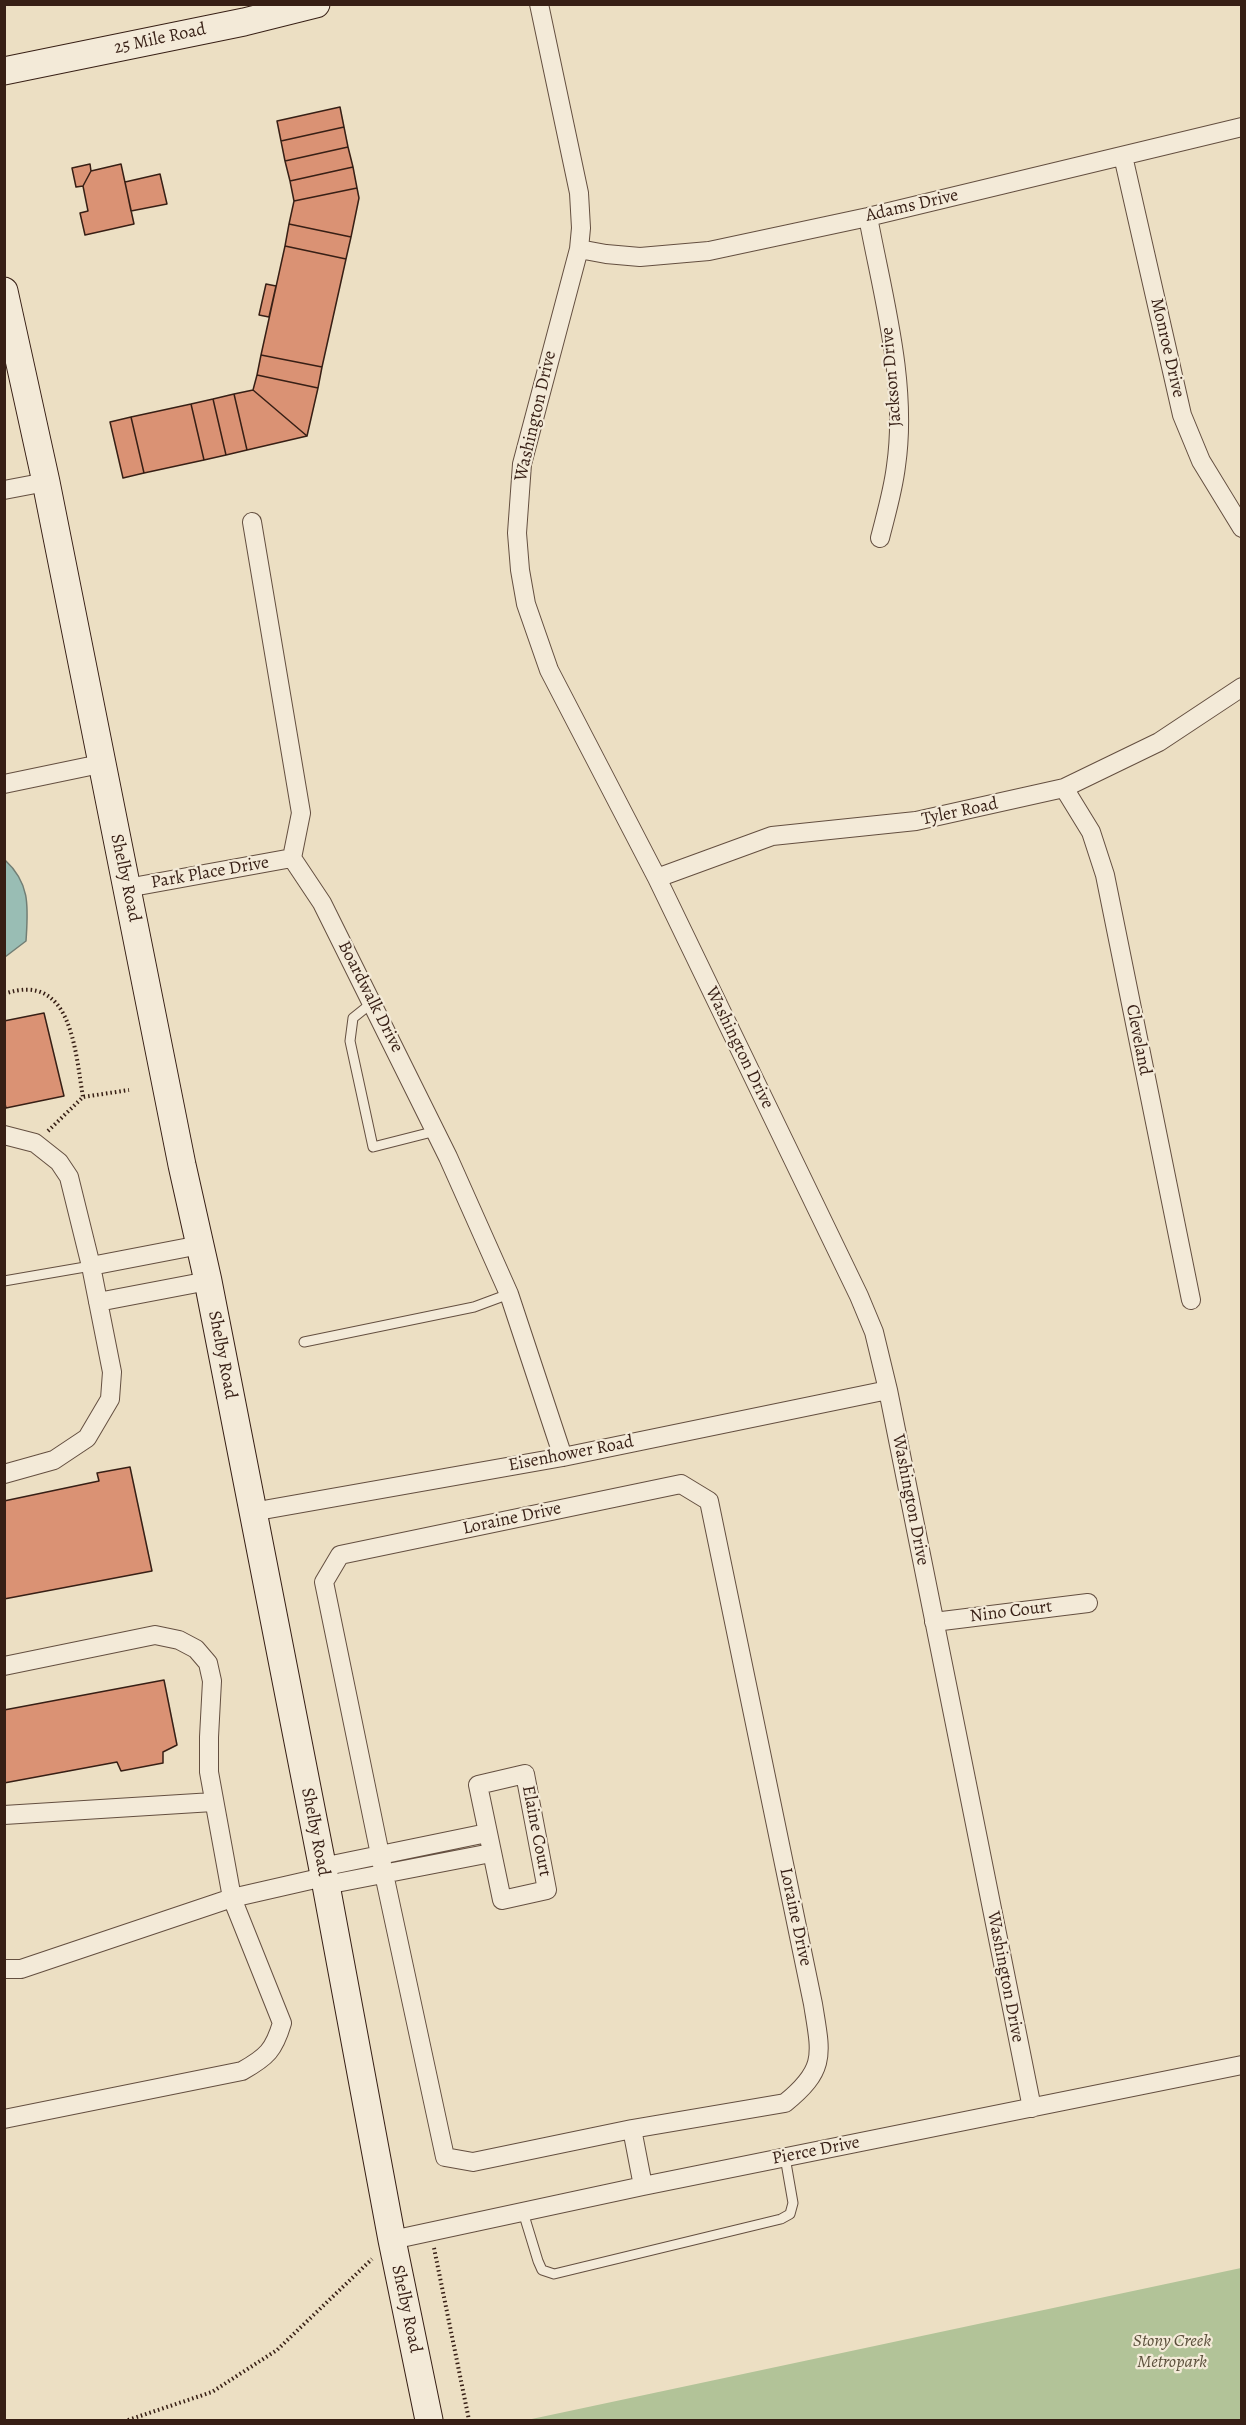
<!DOCTYPE html>
<html>
<head>
<meta charset="utf-8">
<style>
  body { margin:0 }
  #map { position:relative; width:1246px; height:2425px; overflow:hidden; background:#ecdfc3; font-family:Alegreya,serif }
  canvas { display:block }
  .frame { position:absolute; inset:0; border:6px solid #371f15; pointer-events:none }
</style>
</head>
<body>
<div id="map">
<canvas width="1246" height="2425"></canvas>
<div class="frame"></div>
</div>
<script>
const ctx = document.querySelector('canvas').getContext('2d');
ctx.lineJoin = 'round';
function fill(path, color) {
  ctx.fillStyle = color;
  ctx.fill(path, 'evenodd');
}
function strokePath(path, color, width, dash) {
  ctx.strokeStyle = color;
  ctx.lineWidth = width;
  ctx.lineCap = dash ? 'butt' : 'round';
  ctx.setLineDash(dash || []);
  ctx.stroke(path);
}
function write(font, color, halo, rows, align = 'center') {
  ctx.font = font + ' Alegreya,serif';
  ctx.lineWidth = 4.5;
  ctx.setLineDash([]);
  ctx.textBaseline = 'middle';
  ctx.strokeStyle = halo;
  ctx.fillStyle = color;
  for (const [text, x, y, turn = 0] of rows) {
    ctx.save();
    ctx.translate(x, y);
    ctx.rotate((+turn || 0) * Math.PI / 180);
    ctx.textAlign = isNaN(turn) ? turn : align;
    if (halo) ctx.strokeText(text, 0, 0);
    ctx.fillText(text, 0, 0);
    ctx.restore();
  }
}
fill(new Path2D(`
  M1241,2268V2420H527Z`), '#b2c398');
const water = new Path2D(`
  M5,860C31,884 28,908 26,941L5,957Z`);
fill(water, '#99bdb4');
strokePath(water, '#727e74', 1.5);
const building = new Path2D(`
  M340,107L344,127L281,141L277,121Z
  M344,127L348,147L285,161L281,141Z
  M348,147L353,167L290,181L285,161Z
  M90,164L91,171L83,186L76,187L72,168Z
  M121,164L134,224L85,235L80,213L88,211L83,186L91,171Z
  M353,167L357,188L294,201L290,181Z
  M160,174L167,204L131,211L125,182Z
  M357,188L359,198L351,237L289,224L294,201Z
  M289,224L351,237L346,259L285,246Z
  M285,246L346,259L322,367L261,355Z
  M266,284L276,286L269,317L259,315Z
  M261,355L322,367L318,388L257,375Z
  M257,375L318,388L307,436L253,390Z
  M253,390L307,436L247,450L234,394Z
  M234,394L247,450L226,455L213,399Z
  M213,399L226,455L204,460L191,404Z
  M191,404L204,460L144,473L131,417Z
  M131,417L144,473L123,478L110,422Z
  M44,1013L64,1096L6,1108L4,1100V1021Z
  M130,1467L152,1571L4,1599V1501L99,1481L97,1473Z
  M164,1680L177,1745L163,1752V1763L121,1771L117,1762L4,1783V1710Z`);
fill(building, '#da9274');
strokePath(building, '#371f15', 1.5);
const lane = new Path2D(`
  M373,1002L353,1018L350,1041L373,1147L436,1131
  M4,1281L91,1266
  M304,1342L474,1307L509,1294
  M523,2212L538,2261L542,2270L554,2274L781,2219L790,2214L793,2203L785,2157`);
const street = new Path2D(`
  M539,4L579,193L581,228L579,249L522,464L517,533L520,570L526,604L549,670L657,878L859,1296L874,1332L888,1390L1032,2108
  M1123,156L1182,415L1201,461L1242,528
  M868,217C883,297 908,384 896,466C893,491 886,514 880,538
  M579,249L606,254L640,257L709,251L868,217L1242,127
  M4,490L46,482
  M252,522L301,813L292,858L322,903L448,1157L509,1294L563,1457
  M4,784L100,764
  M1064,788L1091,832L1105,875L1191,1300
  M657,878L772,836L916,821L1064,788L1159,742L1242,687
  M127,888L292,858
  M4,1135L35,1143L59,1162L69,1177L91,1266L112,1372L110,1399L87,1438L54,1460L4,1474
  M91,1266L200,1245
  M98,1302L208,1281
  M681,1484L709,1501L813,2004C821,2054 827,2069 785,2103L632,2129L473,2162L445,2157L384,1874L324,1582L340,1555Z
  M252,1512L563,1457L888,1390
  M934,1622L1088,1603
  M4,1666L155,1635L179,1640L196,1649L208,1663L212,1681L209,1737V1772L232,1898L282,2023C274,2050 267,2057 242,2071L4,2119
  M525,1774L547,1890L502,1900L478,1785Z
  M4,1815L213,1802
  M322,1867L487,1833
  M326,1885L491,1853
  M4,1969H21L232,1898L324,1877
  M632,2129L643,2186
  M392,2240L643,2186L1242,2065`);
const secondary = new Path2D(`
  M4,71L244,22L316,4
  M4,291L46,482L182,1165L208,1281L326,1885L392,2240L429,2420`);
strokePath(lane, '#644f40', 11);
strokePath(street, '#644f40', 20);
strokePath(secondary, '#371f15', 29);
strokePath(new Path2D(`
  M4,994C72,970 75,1051 83,1097
  M48,1131L83,1097L129,1090
  M434,2248L469,2420
  M128,2420L212,2392L277,2350L372,2259`), '#371f15', 4, [1.5, 3]);
strokePath(lane, '#f3ead8', 9);
strokePath(street, '#f3ead8', 18);
strokePath(secondary, '#f3ead8', 27);
write('18px', '#371f15', '#f3ead8', [
  ["25 Mile Road",160,39,-12],
  ["Adams Drive",912,206,-13],
  ["Monroe Drive",1167,348,77],
  ["Jackson Drive",892,377,-95],
  ["Washington Drive",536,416,-77],
  ["Tyler Road",960,812,-12],
  ["Park Place Drive",210,873,-10],
  ["Shelby Road",125,878,78],
  ["Boardwalk Drive",370,997,63],
  ["Cleveland",1138,1040,79],
  ["Washington Drive",739,1048,64],
  ["Shelby Road",222,1355,79],
  ["Eisenhower Road",571,1454,-11],
  ["Washington Drive",910,1500,79],
  ["Loraine Drive",512,1519,-12],
  ["Nino Court",1011,1612,-7],
  ["Elaine Court",536,1831,79],
  ["Shelby Road",315,1832,79],
  ["Loraine Drive",795,1917,78],
  ["Washington Drive",1005,1977,79],
  ["Pierce Drive",816,2151,-11],
  ["Shelby Road",406,2309,78]
]);
write('italic 18px', '#5c503c', '#f3ead8', [
  ["Stony Creek",1172,2342],
  ["Metropark",1172,2363]
]);
</script>
</body>
</html>
